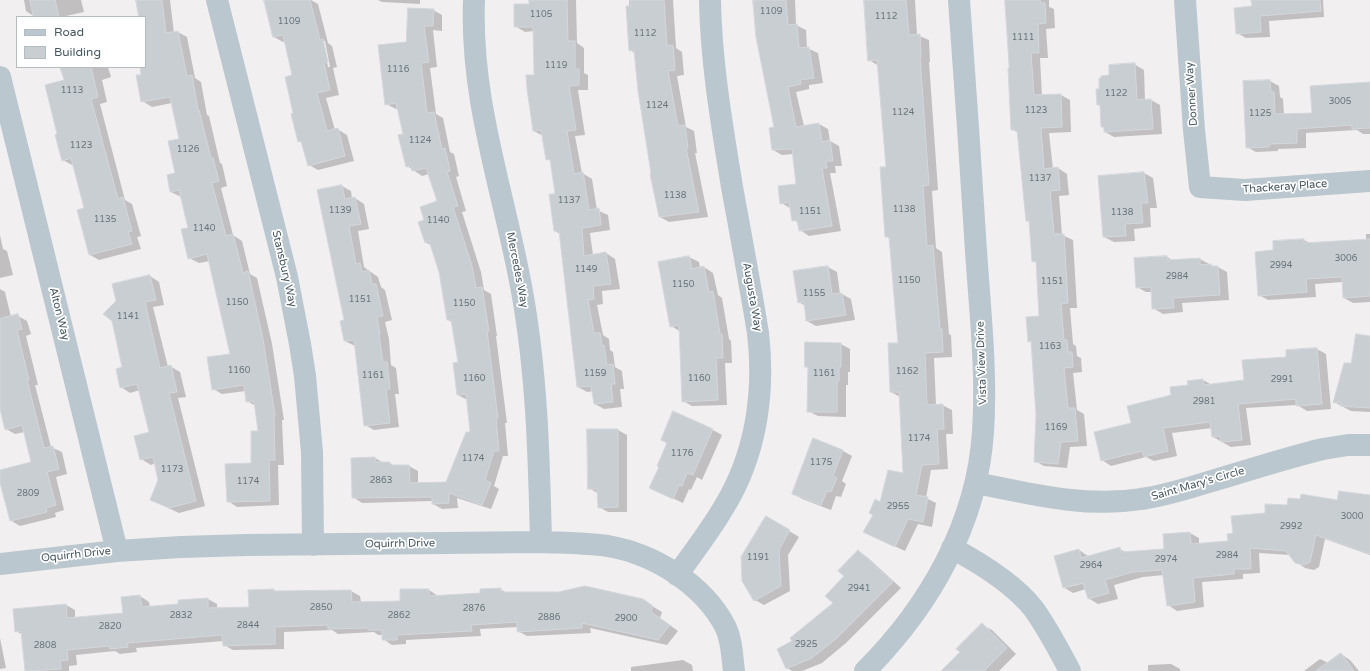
<!DOCTYPE html>
<html>
<head>
<meta charset="utf-8">
<style>
  body { margin:0 }
  #map { position:relative; width:1370px; height:671px; overflow:hidden; background:#f2eff0; font-family:"Varela Round",sans-serif }
  canvas { display:block }
  .legend { position:absolute; left:16px; top:16px; width:130px; height:52px; box-sizing:border-box; background:#fff; border:1px solid #b5bcbf; margin:0; padding:5px 7px; list-style:none; font-size:12px; color:#46575f }
  .legend li { display:flex; align-items:center; gap:8px; height:20px }
  .legend b { width:20px; border:1px solid #b5bcbf }
</style>
</head>
<body>
<div id="map">
<canvas width="1370" height="671"></canvas>
<ul class="legend">
<li><b style="height:5px;background:#bac7ce"></b>Road</li>
<li><b style="height:11px;background:#c9ced3"></b>Building</li>
</ul>
</div>
<script>
const ctx = document.querySelector('canvas').getContext('2d');
ctx.lineJoin = 'round';
function fill(path, color) {
  ctx.fillStyle = color;
  ctx.fill(path, 'evenodd');
}
function strokePath(path, color, width, dash) {
  ctx.strokeStyle = color;
  ctx.lineWidth = width;
  ctx.lineCap = dash ? 'butt' : 'round';
  ctx.setLineDash(dash || []);
  ctx.stroke(path);
}
function write(font, color, halo, rows, align = 'center') {
  ctx.font = font + ' "Varela Round",sans-serif';
  ctx.lineWidth = 3.5;
  ctx.setLineDash([]);
  ctx.textBaseline = 'middle';
  ctx.strokeStyle = halo;
  ctx.fillStyle = color;
  for (const [text, x, y, turn = 0] of rows) {
    ctx.save();
    ctx.translate(x, y);
    ctx.rotate((+turn || 0) * Math.PI / 180);
    ctx.textAlign = isNaN(turn) ? turn : align;
    if (halo) ctx.strokeText(text, 0, 0);
    ctx.fillText(text, 0, 0);
    ctx.restore();
  }
}
fill(new Path2D(`
  M24,0H81L84,12L66,16L67,17H35L26,11Z
  M138,0H170L174,33L178,32L187,37L195,78L201,82L207,115L209,116L220,163L222,164L227,186L221,188L233,235L242,241L250,274L257,278L272,344L284,420H282L284,465H278L279,505L237,507L228,501L252,464L259,432L256,406L247,401L246,391L222,394L213,389L231,355L210,261L199,263L189,258V229L181,197L171,192L176,174L180,140L172,103L152,107L142,101L143,75L141,67H145V17H140Z
  M265,0H311L318,4L328,43L332,46L337,67L333,68L339,95L326,98L335,130L337,129L347,135L354,161L318,170L309,165L302,143L299,141L294,114L293,76L285,41L283,42L274,37ZM323,41H325L330,67H328Z
  M378,0H420V4L382,2Z
  M530,0H576L577,43L584,48V73L588,75V90H578L585,135L575,136L582,173L592,179L597,210L608,215L610,230L590,233L593,255L606,253L615,259L620,289L602,291L603,304L597,305L603,335L609,339L610,350L613,352L615,367L622,371L624,389H620L622,407L604,409L595,404L593,391L587,392L578,387L560,234L555,231L556,194L551,161L547,159L543,136L534,131V31L525,32L515,26L530,5Z
  M629,0H673L676,48L682,52L684,75L677,76L686,127L694,131L697,153H695L708,217L669,222L660,217L652,174L636,54L630,50Z
  M754,0H795L796,25L806,30L807,48L818,53L823,83L809,85V89L796,92L804,126L819,124L828,129L830,141L839,146L842,166H835L836,173H830L841,231L809,236L800,230L799,223L793,220L790,208L781,203L797,185L793,154L782,155L773,150L775,128Z
  M865,0H915L917,35L929,40L930,62H929L938,190L932,191L936,248L942,252L949,334L951,335L952,357L934,358L936,405H942L952,410L953,434H946L948,469L931,470L926,498L936,503L932,527L918,524L905,551L864,532L881,504L904,474L900,397L891,392L899,344L890,239L886,236L887,168L879,66L869,60Z
  M1006,0H1049V7L1054,9L1055,28L1046,29L1048,58H1040L1042,96L1061,95L1070,100L1071,132L1049,133L1053,169L1058,168L1067,174L1069,195L1059,196L1062,235L1073,240L1077,308H1070L1073,344L1076,346L1077,356L1081,358L1082,372L1073,373L1077,410L1084,414L1087,446L1070,447L1067,468L1044,466L1035,461L1037,415L1033,343L1029,341L1040,317L1037,263L1033,261L1031,223L1027,220L1018,133L1012,129L1010,69Z
  M1252,0H1323L1324,17L1269,21L1270,37L1246,38L1237,33L1253,7Z
  M433,10L442,15V31L433,30L437,67L430,68L436,114L443,118L450,152L454,154L459,176L456,177L466,211L462,212L481,272L484,290L491,294L497,336H496L507,423H505L508,456H503L494,486L499,489L491,509L457,498L458,508L442,509L433,504V501L362,503L353,497L375,458L384,463H390L395,466H409L418,471V484L447,482L471,433L467,400L458,395L459,363L453,323L448,320L440,272L432,246L425,242L426,221L438,202L429,174L422,176L407,166L404,135L399,109H396L386,104L407,43Z
  M1134,64L1144,70L1145,100H1151L1160,105L1162,134L1114,137L1105,132V128L1102,126L1101,106L1098,104L1100,89L1110,76Z
  M61,67H108L111,77L102,80L107,102L100,104L125,200L132,204L141,236L137,237L141,249L99,260L90,255L85,209L74,165H72L63,160L58,135L65,81Z
  M1270,81L1279,86L1280,97L1283,99L1284,115L1313,114L1370,83V134H1363L1357,130L1306,133V148L1278,149V151L1256,152L1247,147Z
  M1144,173L1153,178L1157,208H1150L1151,227L1134,229L1135,241L1114,242L1104,237Z
  M342,186L351,191L352,199L355,198L364,204L369,229L358,231L364,267L378,277L381,287L385,290L392,320L385,322L389,339L391,365L396,368L399,394H395L399,427L374,430L365,425L355,346L345,341Z
  M1366,234H1370V302L1353,303L1344,298L1343,282L1315,284L1316,297L1268,300L1259,295L1274,251L1304,240L1311,244L1366,240Z
  M0,235L3,249L7,251L13,275L0,278Z
  M689,257L699,262L700,268L704,267L713,273L718,295L722,298L729,339L731,341L732,363H725L727,405L692,406L683,401L681,332L671,326L659,263Z
  M1167,257L1172,260L1200,259L1209,264V265L1218,267L1227,272L1229,300L1182,303L1183,312L1163,314L1153,308L1152,292H1146L1137,287Z
  M828,267L837,272L840,294H842L851,299L855,320L816,326L807,321L805,306L799,302Z
  M150,276L159,282L164,305L153,307L168,367L170,366L180,372L186,397L178,398L205,506L179,513L151,500L159,480L155,463L151,465L141,459L151,433L140,390L130,393L121,387L123,368Z
  M0,289L5,292L11,317L18,316L27,321L31,334L26,336L38,385H35L51,447L62,452L67,474L56,477L64,510L55,513L56,517L20,526L10,520L0,479V471L32,462L25,432L15,434L6,429L0,405Z
  M1370,337V412L1351,411L1334,402Z
  M841,344L850,349V372H848V385H846V417L818,416L808,411L809,368L806,367Z
  M1317,349L1326,354L1331,409L1307,411L1297,405L1246,408L1251,445L1231,447L1213,437L1212,428L1172,433L1177,456L1154,461L1146,457L1111,466L1102,460L1132,423L1172,395L1189,386L1203,380L1212,385L1245,381L1287,357Z
  M588,430H618L627,435V512H608L599,507V494L589,488Z
  M713,430L722,435L702,480L697,477L691,490L689,489L683,503L651,488Z
  M814,439L843,451L852,456L842,481L846,484L841,497L836,496L831,510L802,499L793,493Z
  M1370,496V555L1325,539L1319,567L1314,570L1305,568L1296,562L1290,555L1259,553L1260,573L1243,574V579L1202,582L1204,607L1177,611L1168,605L1164,575L1143,577L1114,585L1118,599L1098,604L1088,598L1086,589L1073,593L1063,587L1079,550L1088,556V557L1120,549L1127,553L1166,550L1190,533L1199,538V545L1229,542L1234,534L1266,514L1288,506L1338,501ZM1088,580V582L1069,587V585Z
  M766,517L799,537L788,555L790,591L764,605L755,600Z
  M858,551L867,557L901,588L846,643L822,663L802,671H792L787,668L793,641L834,603L845,576Z
  M500,589L507,593L652,606L662,612L660,618L678,631L667,645L590,628L591,633L527,636L518,631V627L480,629L481,636L406,640V644L392,645L383,639V635H378L374,632L338,634L332,630L284,632V649L233,650L224,645V641L136,648L137,652L120,654L115,651L76,655L77,665L69,666V671H26L23,635L16,631L66,605L75,610V618L124,614L140,596L149,602L150,608L179,605L208,599L217,604V609L250,608L273,590L277,592L351,591L360,596L361,602H401L429,590L438,596L481,593Z
  M982,625L992,630L1016,654L999,671H943L961,652Z
  M0,638L6,668L0,669Z
  M1341,654L1350,660L1359,671H1304L1320,659L1328,663Z
  M683,660L692,665L693,671H631V667Z
  M1171,664L1180,669V671H1148V665Z`), '#0003');
const building = new Path2D(`
  M30,0H55L59,17H34Z
  M136,0H162L166,33L178,31L187,76L192,75L198,110H199L211,158H213L219,181L212,183L226,236L233,234L243,273L248,271L263,339L275,415H274L275,460H269L270,501L227,502L225,464L251,463V431H258L254,401L246,402L244,385L212,390L207,357L230,354L207,254L188,259L181,229L188,228L179,190L170,192L167,175L175,173L168,141L179,139L170,97L141,102L136,75H141L140,67H145V16L139,17Z
  M264,0H310L320,40L323,39L328,62L324,63L330,90L317,93L327,131L338,128L345,156L308,166L301,141L298,142L291,114L293,113L285,77L292,75L283,35L273,37Z
  M529,0H567L568,41H575V69H579V85L569,86L576,130L567,131L574,174L583,172L589,210L599,208L601,225L582,228L584,256L606,252L611,284L593,286L594,299L588,300L594,333H600L602,346L604,345L607,365L613,364L615,384H611L613,402L594,404L591,386L577,387L559,231H554L549,194H555L550,159L546,160L541,130L533,131L527,89L526,75H534L533,27H514V4H529Z
  M630,0H664L667,46L673,45L675,70L668,71L678,126L685,125L688,148H686L699,212L659,217L650,174L651,173L638,91L634,50L629,51L626,6H631Z
  M753,0H786L788,25L797,24L799,48L809,47L814,78L800,80L801,84L788,87L796,127L819,123L822,142L830,140L833,161H826L827,168H822L832,226L799,231L797,220L792,221L789,202L780,204L778,186L796,184L792,149L772,150L769,128L774,127L756,37Z
  M864,0H906L909,35L920,34L921,57H920L929,185L923,186L927,246L933,245L940,329H942L943,352L925,353L927,405L943,404L944,429H937L939,464L922,465L916,495L928,497L923,522L908,519L895,547L863,532L873,515L869,513L875,499L880,502L888,470L903,473L899,392H890L888,343H898L889,237H885L880,167H886L877,60L868,61Z
  M1005,0H1040L1041,3H1045L1046,23L1038,24L1039,53H1031L1034,95L1061,94L1062,127L1041,128L1044,169L1058,167L1060,190L1050,191L1054,234H1064L1068,303L1061,304L1064,340H1067L1068,352H1072L1073,367L1064,368L1068,408H1075L1078,441L1061,442L1058,464L1034,462L1036,415L1031,341L1028,342L1026,317L1039,316L1036,261L1032,262L1029,221H1026L1017,130H1011L1008,68H1009Z
  M1251,0H1320L1321,11L1260,16L1261,32L1236,34L1234,8L1252,6Z
  M408,8L434,9L433,26H424L429,62L421,63L427,113L434,112L442,149L445,148L450,171L447,172L458,206L453,207L472,266L476,288L482,287L489,331H487L498,418H496L499,451H494L485,480L491,483L482,505L449,493V503L432,504V497L352,498L351,458L375,457V462H390V465H409L410,483L446,482L466,432H470L466,394L457,395L453,363L458,362L451,320H447L439,272L429,241L425,243L418,222L424,220L420,207L437,201L426,168L412,171L411,166L406,167L398,135L403,134L396,103L385,105L378,45L406,42Z
  M1135,63L1137,100L1151,99L1153,129L1104,132V127H1101L1100,105H1097L1096,89H1099V78H1101V76L1109,75V65Z
  M60,67H91L98,97L91,99L118,199L123,197L132,231L128,232L132,244L89,255L77,210L84,208L71,158L62,161L55,135L57,134L45,85L64,80Z
  M1270,80L1271,92H1274L1275,114L1312,113L1310,86L1370,82V128L1352,129V125L1297,129V143L1269,144V147L1246,148L1243,81Z
  M1144,172L1148,203H1141L1143,223L1125,224L1126,236L1103,237L1098,176Z
  M342,185L345,199L355,197L361,224L349,226L356,264L360,263L362,272L369,270L372,284H376L383,316L377,317L380,334L379,335L383,362H387L390,389H386L390,423L364,426L354,340L344,341L340,321L344,320L317,190Z
  M1304,239V243L1370,239V296L1343,298L1342,277L1306,279L1307,292L1258,296L1255,252L1273,250V241Z
  M689,256L692,269L704,266L709,292L713,291L720,334H722L723,358H716L718,400L682,402L679,325L670,327L658,262Z
  M1167,256L1168,260L1200,258V265L1211,264V266H1218L1220,295L1173,298L1174,308L1152,309L1151,287L1136,288L1134,258Z
  M828,266L832,294L842,293L846,315L806,321L804,302L798,303L793,271Z
  M150,275L156,300L145,302L160,368L171,365L177,392L169,393L196,501L169,508L150,500L158,480L153,457L140,460L134,436L149,432L137,384L120,388L116,369L122,367L112,321L103,314L116,301L112,284Z
  M18,314L22,329L17,330L29,380H27L44,448L53,446L59,469L47,472L56,505L46,508L47,512L10,521L0,483V470L31,462L22,425L5,430L0,409V319Z
  M1356,334L1370,336V408L1340,406V402L1333,403L1344,363H1351Z
  M805,342L841,343V367H839V381H837V412H807L808,367H805Z
  M1317,348L1322,404L1296,406V399L1238,404L1242,440L1221,442L1220,436L1212,437L1210,422L1163,428L1168,451L1144,457L1142,451L1101,461L1094,432L1131,423L1127,406L1171,395L1170,387L1188,385L1187,381L1203,379L1204,385L1244,380L1242,360L1286,357V350Z
  M673,411L713,429L693,475L687,473L682,486L679,485L673,499L649,488L659,467L657,466L667,443L661,440Z
  M587,429H618V507L598,508L597,489H588Z
  M813,438L843,450L833,476L837,478L831,492L827,491L821,505L792,494Z
  M1339,491L1370,495V554L1316,535L1310,562L1304,565L1295,563L1286,551L1250,548L1251,569H1234V574L1193,578L1195,602L1167,606L1162,570L1133,572L1105,580L1109,593L1088,599L1083,583L1063,588L1054,556L1079,549L1081,558L1120,547L1121,552L1164,549L1163,534L1190,532L1191,544L1228,541L1227,534L1233,533L1231,516L1265,513V504L1287,505L1288,498L1300,499L1301,494L1337,500Z
  M766,516L790,530L779,550L781,586L754,601L742,581L741,557Z
  M858,550L893,582L837,638L812,658L786,669L777,649L792,641L790,638L833,603L825,596L844,576L838,571Z
  M585,586L643,599L653,606L651,612L670,625L658,640L582,623V628L517,632V622L471,625L472,631L397,635V640H382V630H368V628L328,629V625L275,627V644L223,646L222,635L127,643L128,647L110,649L109,646L67,650L68,660L60,661L61,669L25,671L21,631L15,632L13,609L66,604L67,618L123,613L121,597L140,595L142,607L178,604V600L208,598V608L249,607L248,590L274,589V591L351,590L352,602L400,601V589H429V596L480,593V589L501,588V592H558Z
  M982,623L1007,648L984,671H941L960,652L956,649Z
  M1341,653L1354,671H1316Z`);
fill(building, '#c9ced3');
strokePath(building, '#d3d7dc', 1);
strokePath(new Path2D(`
  M217,0L287,277L300,344L305,376L312,452L313,545
  M474,0C470,100 503,189 521,286C537,371 539,457 541,542
  M1185,0L1194,130L1200,187L1245,190L1370,181
  M0,77L117,551
  M976,483C1031,494 1085,508 1141,499C1165,496 1189,488 1212,481C1249,470 1286,458 1323,449L1348,445H1370
  M952,548C980,563 1013,583 1033,608C1047,627 1059,650 1070,671
  M0,564L117,551L181,547L247,545L541,542C564,543 586,543 608,546C654,554 703,584 725,626C732,639 732,657 734,671
  M677,575C693,553 710,531 724,507C756,455 765,393 758,333C750,284 741,236 732,187C722,125 711,63 710,0
  M865,671C929,607 977,524 983,432C987,372 980,311 976,251C971,167 965,84 959,0`), '#bac7ce', 22);
write('9px', '#67757c', null, [
  ["1109",771,12],
  ["1105",541,15],
  ["1112",886,17],
  ["1109",289,22],
  ["1112",645,34],
  ["1111",1023,38],
  ["1119",556,66],
  ["1116",398,70],
  ["1113",72,91],
  ["1122",1116,94],
  ["3005",1340,102],
  ["1124",657,106],
  ["1123",1036,111],
  ["1124",903,113],
  ["1125",1260,114],
  ["1124",420,141],
  ["1123",81,146],
  ["1126",188,150],
  ["1137",1040,179],
  ["1138",675,196],
  ["1137",569,201],
  ["1138",904,210],
  ["1139",340,211],
  ["1151",810,212],
  ["1138",1122,213],
  ["1135",105,220],
  ["1140",438,221],
  ["1140",204,229],
  ["3006",1346,259],
  ["2994",1281,266],
  ["1149",586,270],
  ["2984",1177,277],
  ["1150",909,281],
  ["1151",1052,282],
  ["1150",683,285],
  ["1155",814,294],
  ["1151",360,300],
  ["1150",237,303],
  ["1150",464,304],
  ["1141",128,317],
  ["1163",1050,347],
  ["1160",239,371],
  ["1162",907,372],
  ["1159",595,374],
  ["1161",824,374],
  ["1161",373,376],
  ["1160",474,379],
  ["1160",699,379],
  ["2991",1282,380],
  ["2981",1204,402],
  ["1169",1056,428],
  ["1174",919,439],
  ["1176",682,454],
  ["1174",473,459],
  ["1175",821,463],
  ["1173",172,470],
  ["2863",381,481],
  ["1174",248,482],
  ["2809",28,494],
  ["2955",898,507],
  ["3000",1352,517],
  ["2992",1291,527],
  ["2984",1227,556],
  ["1191",758,558],
  ["2974",1166,560],
  ["2964",1091,566],
  ["2941",859,589],
  ["2850",321,608],
  ["2876",474,609],
  ["2832",181,616],
  ["2862",399,616],
  ["2886",549,618],
  ["2900",626,619],
  ["2844",248,626],
  ["2820",110,627],
  ["2925",806,645],
  ["2808",45,646]
]);
write('11px', '#46575f', '#fff', [
  ["Donner Way",1192,94,-94],
  ["Thackeray Place",1285,187,-4],
  ["Stansbury Way",284,269,77],
  ["Mercedes Way",517,270,79],
  ["Augusta Way",752,297,80],
  ["Alton Way",59,314,76],
  ["Vista View Drive",982,363,-92],
  ["Saint Mary's Circle",1198,484,-16],
  ["Oquirrh Drive",400,544,-1],
  ["Oquirrh Drive",76,555,-6]
]);
</script>
</body>
</html>
